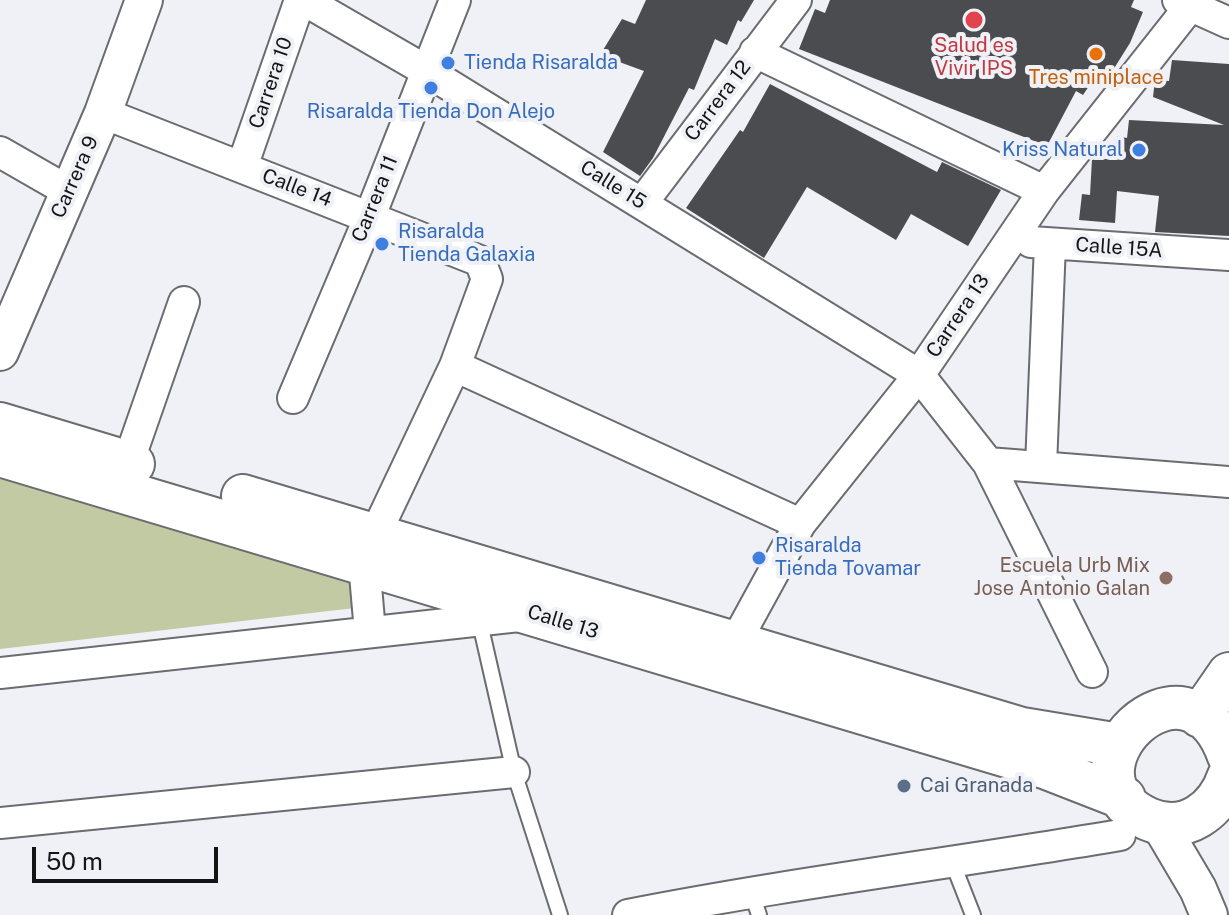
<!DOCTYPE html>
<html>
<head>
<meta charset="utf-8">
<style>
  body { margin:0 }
  #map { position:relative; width:1229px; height:915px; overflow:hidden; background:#eff1f6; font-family:"Public Sans",sans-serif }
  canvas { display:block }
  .scale { position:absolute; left:32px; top:847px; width:186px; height:36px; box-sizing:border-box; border:4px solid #131416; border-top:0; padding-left:10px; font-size:24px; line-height:28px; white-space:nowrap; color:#131416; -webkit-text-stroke:6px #eff1f6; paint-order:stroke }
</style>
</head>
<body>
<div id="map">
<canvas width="1229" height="915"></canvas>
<div class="scale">50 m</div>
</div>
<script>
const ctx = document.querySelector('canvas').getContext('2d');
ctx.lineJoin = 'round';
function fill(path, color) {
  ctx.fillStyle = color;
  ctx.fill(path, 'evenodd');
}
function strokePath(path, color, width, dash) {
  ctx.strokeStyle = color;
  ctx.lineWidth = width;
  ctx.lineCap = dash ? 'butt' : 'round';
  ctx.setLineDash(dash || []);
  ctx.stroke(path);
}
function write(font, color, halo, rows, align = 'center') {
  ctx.font = font + ' "Public Sans",sans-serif';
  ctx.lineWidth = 8;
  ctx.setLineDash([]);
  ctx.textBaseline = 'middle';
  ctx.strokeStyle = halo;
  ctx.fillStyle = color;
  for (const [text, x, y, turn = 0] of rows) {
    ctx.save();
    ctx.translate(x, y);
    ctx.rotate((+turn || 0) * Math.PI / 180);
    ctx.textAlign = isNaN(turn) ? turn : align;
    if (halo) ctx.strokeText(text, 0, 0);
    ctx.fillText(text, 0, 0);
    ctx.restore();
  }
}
fill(new Path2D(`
  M0,458L360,573L355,608L0,649Z`), '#c2caa4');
fill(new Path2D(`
  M646,0H754L741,22L738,20L727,45L715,39L694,90L689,88L653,158L640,176L603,152L644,71L600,55L622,19L635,24Z
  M830,0H1134L1131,7L1143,12L1130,43L1108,78L1097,74L1083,95L1076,91L1047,146L799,49L815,9L825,13Z
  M1172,60L1229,64V236L1155,232L1159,196L1117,191L1115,223L1079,220L1082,194L1090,195L1092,159H1115L1117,136L1127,138L1129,120L1224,125L1153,97L1155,80L1169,81Z
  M770,84L937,172L942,162L1001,190L968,246L911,214L896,240L807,187L764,258L686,208L740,130L743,132Z`), '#4a4c50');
const service = new Path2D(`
  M479,619L514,772L560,915
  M953,864L973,915
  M751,891L759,915`);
const minor = new Path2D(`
  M304,0L425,70L919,375L988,463L1092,672
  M1178,0L1229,23
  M755,52L1044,191
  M103,113L480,261L487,279L455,366L375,535
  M0,152L68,191
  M242,167L300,0
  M642,203L796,0
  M1031,242L1229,255
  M455,366L800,524
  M293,398L370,216L455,0
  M128,463L184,302
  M988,463L1229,482
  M1041,466L1050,244
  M364,563L370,632
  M736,641L800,524L919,375L1044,191L1195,0
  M0,673L519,616
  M0,823L514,772
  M628,915C791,883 956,863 1120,835`);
const tertiary = new Path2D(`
  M0,352L103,113L144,0
  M1159,823L1198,889L1209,915`);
const secondary = new Path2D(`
  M0,424L133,464
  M0,455L1047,768L1124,798
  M243,496L1022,729L1119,745
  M1200,716L1229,674
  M1229,756C1186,635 1049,775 1148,819C1185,835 1217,811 1229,776`);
strokePath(service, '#6a6c70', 18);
strokePath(minor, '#6a6c70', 34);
strokePath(tertiary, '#6a6c70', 40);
strokePath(secondary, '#6a6c70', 46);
strokePath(service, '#fff', 14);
strokePath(minor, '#fff', 30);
strokePath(tertiary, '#fff', 36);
strokePath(secondary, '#fff', 42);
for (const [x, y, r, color] of [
  [974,20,10,"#e0444e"],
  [1096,54,8,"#e8710a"],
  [448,63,8,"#3f7fe0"],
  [431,88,8,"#3f7fe0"],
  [1139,150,8,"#3f7fe0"],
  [382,244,8,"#3f7fe0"],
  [759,558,8,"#3f7fe0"],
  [1166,578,8,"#8d6e63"],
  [904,786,8,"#5c6f8a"]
]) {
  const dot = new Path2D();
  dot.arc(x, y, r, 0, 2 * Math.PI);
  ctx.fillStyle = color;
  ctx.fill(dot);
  strokePath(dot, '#eff1f6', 3);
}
write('20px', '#be3a42', '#eff1f6', [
  ["Salud es",974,46],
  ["Vivir IPS",974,69]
]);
write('20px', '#366cbe', '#eff1f6', [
  ["Tienda Risaralda",464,63],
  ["Risaralda Tienda Don Alejo",431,112,"center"],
  ["Kriss Natural",1123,150,"right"],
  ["Risaralda",398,232],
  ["Tienda Galaxia",398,255],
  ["Risaralda",775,546],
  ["Tienda Tovamar",775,569]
], 'left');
write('20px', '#c56008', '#eff1f6', [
  ["Tres miniplace",1096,78]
]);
write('20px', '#131416', '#eff1f6', [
  ["Carrera 10",271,83,-71],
  ["Carrera 12",718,101,-53],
  ["Carrera 9",75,177,-66],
  ["Calle 15",613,185,32],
  ["Calle 14",297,188,21],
  ["Carrera 11",375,199,-68],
  ["Calle 15A",1119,248,4],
  ["Carrera 13",958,316,-56],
  ["Calle 13",563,622,17]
]);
write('20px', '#785e54', '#eff1f6', [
  ["Escuela Urb Mix",1150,566],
  ["Jose Antonio Galan",1150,589]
], 'right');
write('20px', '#4e5e75', '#eff1f6', [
  ["Cai Granada",920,786]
], 'left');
</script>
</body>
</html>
